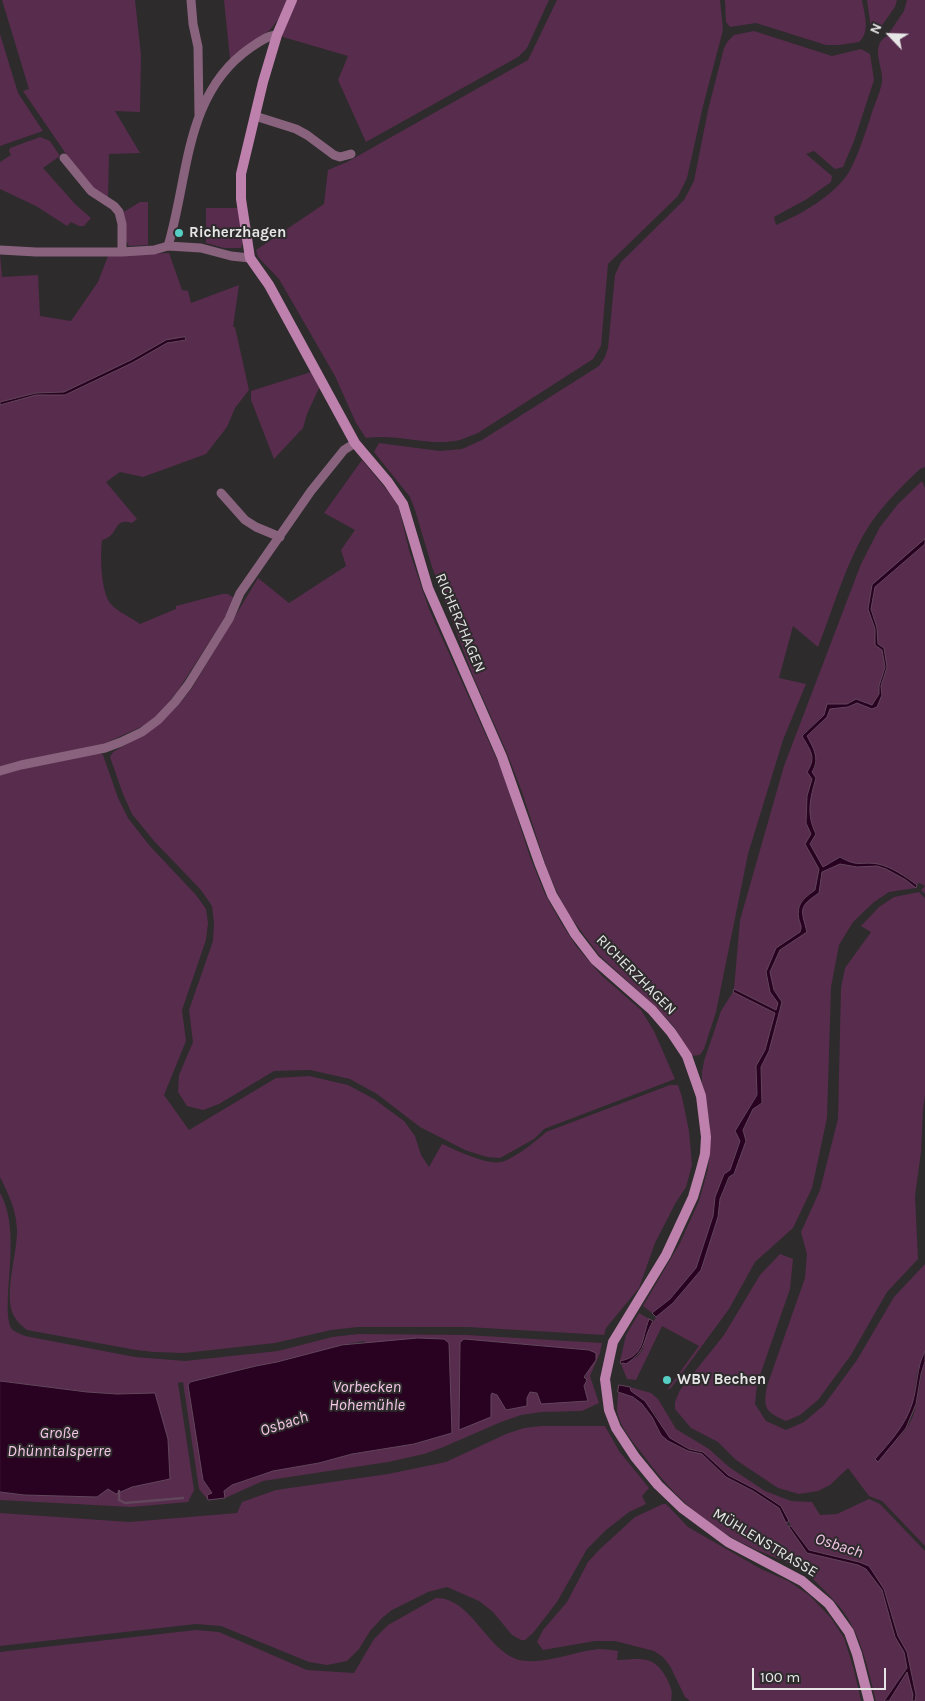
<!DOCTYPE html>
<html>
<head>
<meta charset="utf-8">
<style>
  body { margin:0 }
  #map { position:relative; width:925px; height:1701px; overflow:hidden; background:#2d2b2c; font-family:Karla,sans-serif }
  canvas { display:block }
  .north { position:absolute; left:865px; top:10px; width:50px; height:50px; -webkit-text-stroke:4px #2d2b2c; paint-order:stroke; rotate:294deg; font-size:14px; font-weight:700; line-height:20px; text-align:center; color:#e7e6e7 }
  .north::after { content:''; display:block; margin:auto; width:18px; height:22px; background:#e7e6e7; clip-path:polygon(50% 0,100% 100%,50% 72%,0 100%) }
  .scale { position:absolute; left:752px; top:1668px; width:134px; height:22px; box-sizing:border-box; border:2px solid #e7e6e7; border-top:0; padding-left:6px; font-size:15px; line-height:18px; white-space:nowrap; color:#e7e6e7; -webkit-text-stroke:4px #2d2b2c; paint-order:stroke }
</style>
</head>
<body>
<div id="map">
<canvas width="925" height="1701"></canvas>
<div class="north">N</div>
<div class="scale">100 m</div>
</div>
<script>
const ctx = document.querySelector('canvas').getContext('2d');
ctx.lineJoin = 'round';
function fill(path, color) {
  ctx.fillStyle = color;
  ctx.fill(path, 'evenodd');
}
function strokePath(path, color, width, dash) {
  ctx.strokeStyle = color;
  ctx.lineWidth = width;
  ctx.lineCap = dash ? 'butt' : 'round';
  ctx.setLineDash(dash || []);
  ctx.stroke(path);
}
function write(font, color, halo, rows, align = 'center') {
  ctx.font = font + ' Karla,sans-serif';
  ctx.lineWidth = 4;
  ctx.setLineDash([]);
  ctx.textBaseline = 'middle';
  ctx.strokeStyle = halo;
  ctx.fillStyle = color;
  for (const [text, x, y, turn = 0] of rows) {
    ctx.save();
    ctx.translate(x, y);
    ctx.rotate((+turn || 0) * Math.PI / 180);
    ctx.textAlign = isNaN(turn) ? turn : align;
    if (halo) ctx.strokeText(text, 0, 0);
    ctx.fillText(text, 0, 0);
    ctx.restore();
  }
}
fill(new Path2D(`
  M2,0H135L141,55L140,112L115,111L140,153L109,154L108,199L86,183L23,91L29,89Z
  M224,0H287L279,18L270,30L230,59Z
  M296,0H549L527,48L518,57L366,142L338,80L348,56L283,37L282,34Z
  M557,0H720L723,30L703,106L687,178L678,196L608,264L601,346L593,359L478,433C472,435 466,438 460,440C429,447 397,433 366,438L356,423L335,376L279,279L258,257L256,250L324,204L328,170L347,162L528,60Z
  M725,0H862C864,13 871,32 859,42L839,45H826L756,23L730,27L726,22Z
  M867,0H897L895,7L878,31L871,28Z
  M907,0H925V467L920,469C903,485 887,501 873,520C848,555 834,607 818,647L793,626L779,678L806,684L783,740L748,854L716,1012L704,1049L700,1055L691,1056L675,1028L660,1011L599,955L569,915L557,892L547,869L522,792L507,753L473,676L432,567L415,510L410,497L374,452L379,443L440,451L462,449L482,440L599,366L605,357L608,348L615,275L621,262L684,200L694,181L708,110L724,48L728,41L734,35L754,31L832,56L861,49L870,54L874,80L854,141L843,167L835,169L814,151L806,154L832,176L831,182L807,199L774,217L776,225C800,215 835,195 849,172C858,156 864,136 870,119C873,107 880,94 882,82C884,68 869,46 887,36L904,11Z
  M0,34L18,93L43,131L0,146Z
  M40,137L50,141L60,156L43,168L75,204L91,218L84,226H79L71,222L67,226L36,206L0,189V162L11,155L9,151L10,148Z
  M140,202H148V245L129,246L125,239L122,213Z
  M206,208H239L243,243L241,248H224L206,243Z
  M169,253L182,290L188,291L191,303L239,285L233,327H235L249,390L235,408L227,427L206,454L143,477L120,472L106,482L137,519L132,523C112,517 120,536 102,540C100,556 101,591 110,603C117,612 131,617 140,624L176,609V606L222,594H228L234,598L226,616L177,692L159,714L143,726L101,745L0,767V405L36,395H65L132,363L167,343L186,340H166L131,360L64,392L36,393L0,402V254L2,277L38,275L40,316L71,321L98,282L108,256Z
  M311,372L319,388L307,414L303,428L274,459L251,400V391Z
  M362,460L391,495L399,508L409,550L429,609L503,773L530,857L545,894L560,921L576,946L601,975L641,1010L654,1031L675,1079L544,1129L534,1139L500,1158L487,1157L465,1150L420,1127L377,1094L350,1079L310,1070L274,1071L219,1104L203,1110L187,1106L178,1092L179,1075L193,1042L189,1010L213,941L214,923L212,906L201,890L154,841L132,814L123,794L110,757L113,752C149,732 167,721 192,688L258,578L289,603L346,566L341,550L355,530L324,513Z
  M922,481L925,488V539L872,585L868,609L875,629V645L882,650L885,667L879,686V694L872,705L856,699L847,704L827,705L824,715L802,735C810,750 817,757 807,772L812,779L807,796L806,823L811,834L805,844L819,869L815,890C802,899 796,904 800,920C801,925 802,927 800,932L776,948L766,972L770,992L778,1003L776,1010L734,989L740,920L784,766L861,564L880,527L898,504Z
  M925,544V894L921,890L925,886L919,883L917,885L907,877L877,864H852L840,857L823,868L810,844L816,834C806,814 810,799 816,778L812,772L816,765L807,736L827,717L830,709L848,707L857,703L872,709L882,695L881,686L887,667L884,648L878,644L877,628L871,609L875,587Z
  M98,752L103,755L118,798L128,818L149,845L196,895L206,909L208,923L206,940L182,1010L186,1041L164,1095L189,1130L276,1078L309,1076L348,1085L374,1099L404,1121L415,1136L421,1155L429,1167L442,1144C456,1150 486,1165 501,1162C512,1160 538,1140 546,1132L670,1085H678L682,1097L689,1131L692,1165L686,1187L675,1204L655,1243L639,1288L606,1328L604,1335L467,1327H358L331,1330L275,1343L184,1353L154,1352L136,1350L27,1330C22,1326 17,1322 14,1316C3,1297 17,1254 17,1232C17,1212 9,1195 0,1177V774Z
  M840,864C853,866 865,865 877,866C891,868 905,879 916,888L889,892L874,902L853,922L839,945L831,987L827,1118L812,1188L793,1228L755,1262L729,1309L671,1388L667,1390L699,1346L662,1326L636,1380L627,1379L621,1364L623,1362L626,1364L638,1356L643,1349L646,1334L656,1317L673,1303L701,1270L718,1217L720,1199L746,1141L743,1130L753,1109L762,1103L760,1067L769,1051L782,1002L774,990L770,972L780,950L807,932C801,909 798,907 819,893L822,872Z
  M919,892L925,898V1095L923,1110L921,1152L915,1196L918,1259L887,1292L851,1355L818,1400L800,1415L786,1421C765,1412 763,1408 767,1386L805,1278L807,1254L801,1232L820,1190L838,1119L841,988L845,968L871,932L861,926L879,907L894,897Z
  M733,992L775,1013L765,1050L756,1066L757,1095L735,1131L741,1141L730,1170L715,1197L713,1216L696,1268L670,1299L652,1313L643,1306L680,1243L699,1201L708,1169L710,1147V1126L707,1104L702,1083V1072L704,1061L721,1011Z
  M0,1193C23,1233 0,1302 11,1328C14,1332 21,1334 25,1336L135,1357L185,1361L278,1351L332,1337L358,1334L467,1335L602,1343L600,1353L590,1376L599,1403L582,1411L541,1412L521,1415L501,1422L441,1448L424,1454L388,1462L263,1481L225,1498L224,1491L232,1485L273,1471L319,1463L352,1454L414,1444L452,1433L364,1341L342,1345L277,1362L256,1366L190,1382L188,1385L203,1480L212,1493V1494L207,1495L208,1500L199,1489L183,1382L178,1383L194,1490L188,1502L131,1507L0,1500V1492L24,1495L97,1497L108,1488L116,1494L132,1487L170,1478L168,1439L117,1394L87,1392L0,1381ZM464,1339L589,1350L596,1360C583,1378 582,1380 588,1401L530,1392L527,1398L492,1393L459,1430L460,1343Z
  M780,1254L793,1259L790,1289L757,1384L755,1404L766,1421L786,1430L804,1422L824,1405L857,1360L894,1297L925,1264V1351L917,1373L913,1403L903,1426L875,1459C885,1449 898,1440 906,1429C920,1410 918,1383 925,1361V1546L882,1501L869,1496L848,1468L830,1485L818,1491L799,1494L778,1488L736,1460L718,1442L691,1428L675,1409V1402L680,1390L724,1335L760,1275Z
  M639,1313L649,1319C641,1340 645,1356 620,1361L626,1335Z
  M630,1387L651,1393L658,1399L676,1429L709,1449L729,1467L765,1491L791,1501L812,1502L820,1515L837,1514L869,1499L880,1504L925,1551V1701H915L916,1695L907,1652L898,1636L884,1589L869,1566L859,1562L809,1550L790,1524L781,1506L755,1489L728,1475L703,1452L689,1449L670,1438L665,1432L655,1414L631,1391Z
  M618,1392L633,1397L642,1404L652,1417L661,1435L688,1451L702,1454L726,1477L753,1491L779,1508L788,1525L807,1553L858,1565L866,1569L882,1590L895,1637L904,1652L907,1668L884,1701H876C868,1670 861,1632 839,1606C828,1594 815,1579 801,1570C783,1559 761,1553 742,1543C702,1522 670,1492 644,1456C634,1443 620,1428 617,1411C617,1405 618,1398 618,1392Z
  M541,1426H605L619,1451L649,1488L642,1496L646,1504L629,1512L606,1530L587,1549L557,1602L533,1633L525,1640H521L512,1635L493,1612L479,1601L447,1587L428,1592L392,1610L382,1618L370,1631L359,1649L347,1661L327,1665L309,1662L221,1626L196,1624L0,1646V1513L129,1522L237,1513L242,1502L276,1490L388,1474L446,1462L506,1434L524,1428Z
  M663,1504H666L669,1507L688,1527L761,1569L788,1581L809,1595L831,1618L844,1638L854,1670L861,1701H690L685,1697L670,1666L663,1657L654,1651L615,1641H595L543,1650L537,1642L543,1630L567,1602L588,1562L600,1549L635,1517Z
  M436,1598C470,1597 486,1648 516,1659C540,1667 575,1651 599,1649C605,1649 612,1650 618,1651L617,1660C641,1659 654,1654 667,1679C671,1688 673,1691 671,1701H0V1652L196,1630L219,1632L307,1670L354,1673L374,1639L388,1625Z
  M908,1671L913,1695L912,1701H889Z`), '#582c4d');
const water = new Path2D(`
  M185,337L186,340L167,343L132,363L65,395H36L0,405V402L36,393L64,392L131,360L166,340Z
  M925,539V544L875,587L871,609L877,628L878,644L884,648L887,667L881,686L882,695L877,707L872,709L857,703L848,707L830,709L827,717L807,736C814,749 820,759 812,772L816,778C810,799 806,814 816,834L810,844L823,867L840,857C859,868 861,861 878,864C892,867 906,877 917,885L916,888L906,880L886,869L877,866L857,867L840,864L822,872L819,893C798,907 801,909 807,932L780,950L770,972L774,990L782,1002L769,1051L761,1067L762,1103L753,1109L743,1130L746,1141L734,1174L729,1177L720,1199L718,1217L701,1270L673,1303L656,1317L652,1313L670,1299L696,1268L713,1216L715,1197L724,1174L730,1170L740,1141L735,1131L757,1095L756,1066L765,1050L775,1013L733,992L734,989L776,1010L778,1003L770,992L766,972L776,948L800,932C802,927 801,925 799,920C796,904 803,899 815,890L819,869L805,844L811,834L806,823L807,796L812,779L807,772C817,757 810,750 802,736L824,715L827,704H847L856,699L872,705L879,694V686L885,667L882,650L875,645V629L868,609L872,585Z
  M649,1319L653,1321C641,1343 648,1349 626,1364L623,1363L621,1364L620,1361C645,1356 641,1340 649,1319Z
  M418,1338L444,1339L449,1343L452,1433L414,1444L352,1454L319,1463L273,1471L232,1485L224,1491L225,1498L208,1500L207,1495L212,1493L203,1480L188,1385L190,1382L256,1366L277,1362L342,1345Z
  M464,1339L589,1350L596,1353V1360L584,1377L587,1380L584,1386L588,1401L541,1404L537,1393L530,1392L527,1398V1406L506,1410L497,1395L492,1393L491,1395V1417L459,1430L460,1343Z
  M925,1351V1361L921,1374L916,1404L906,1428L878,1462L875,1459C890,1442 905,1426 912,1404C918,1386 916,1368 925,1351Z
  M0,1381L87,1392L117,1394L155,1393L168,1439L170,1479L132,1487L116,1494L108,1489L97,1497L24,1495L0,1492Z
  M619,1385L630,1387L631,1391L645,1401L670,1438L689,1449L703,1452L728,1475L755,1489L781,1506L789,1521L786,1523L779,1508L753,1491L726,1477L702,1454L688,1451L668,1441L661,1435L652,1417L642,1404L633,1397L618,1392Z
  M791,1526L809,1550L859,1562L869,1566L884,1589L898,1636L907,1652L916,1695L915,1701H912L913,1695L907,1672L889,1701H884L907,1668L904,1652L895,1637L882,1590L866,1569L858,1565L807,1553L789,1527Z`);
fill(water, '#290121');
strokePath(water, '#62465c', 1);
strokePath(new Path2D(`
  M119,1491V1500L125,1503L183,1498`), '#62465c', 2.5);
strokePath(new Path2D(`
  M191,0L193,24L198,47L199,115
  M255,116L296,129L307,135L334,155L340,157L351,154
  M64,158L91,191L114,206L119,212L122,224V252
  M168,246C189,177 184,94 250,48C258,43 267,35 277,35
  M0,250L36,252H122L154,250L168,246L201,248L231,256L250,258
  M221,493L245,520L256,527L280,537
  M0,771L21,765L105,748L121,742L142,732L158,720L175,702L188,685L229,619L240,593L311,491L344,450L355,443`), '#89627e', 9);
strokePath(new Path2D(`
  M292,0L277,35L263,82L241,174V199L250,258L269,285L355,443L388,482L403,504L428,588L502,757L540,865L552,895L575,934L595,960L652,1010L671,1032L687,1056L701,1096L706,1137L705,1154L700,1173L693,1197L666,1255L613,1342L605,1379L609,1410L616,1428L635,1457L658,1485L682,1508L728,1542L802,1581L829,1604L849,1632L857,1654L869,1701`), '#be80ad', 10);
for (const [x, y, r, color] of [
  [179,233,5,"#56cec3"],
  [667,1380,5,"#56cec3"]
]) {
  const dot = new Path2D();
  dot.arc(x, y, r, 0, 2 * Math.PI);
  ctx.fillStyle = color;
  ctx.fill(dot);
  strokePath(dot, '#2d2b2c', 2);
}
write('bold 15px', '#e7e6e7', '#2d2b2c', [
  ["Richerzhagen",189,233],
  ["WBV Bechen",677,1380]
], 'left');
write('15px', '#e7e6e7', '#2d2b2c', [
  ["RICHERZHAGEN",460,623,67],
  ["RICHERZHAGEN",636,975,45],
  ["MÜHLENSTRASSE",765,1543,31]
]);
write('italic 16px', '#f7c9e9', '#2d2b2c', [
  ["Vorbecken",367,1387],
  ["Hohemühle",367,1405],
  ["Osbach",284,1424,-18],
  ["Große",59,1433],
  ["Dhünntalsperre",59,1451],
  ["Osbach",839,1546,18]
]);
</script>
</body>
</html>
